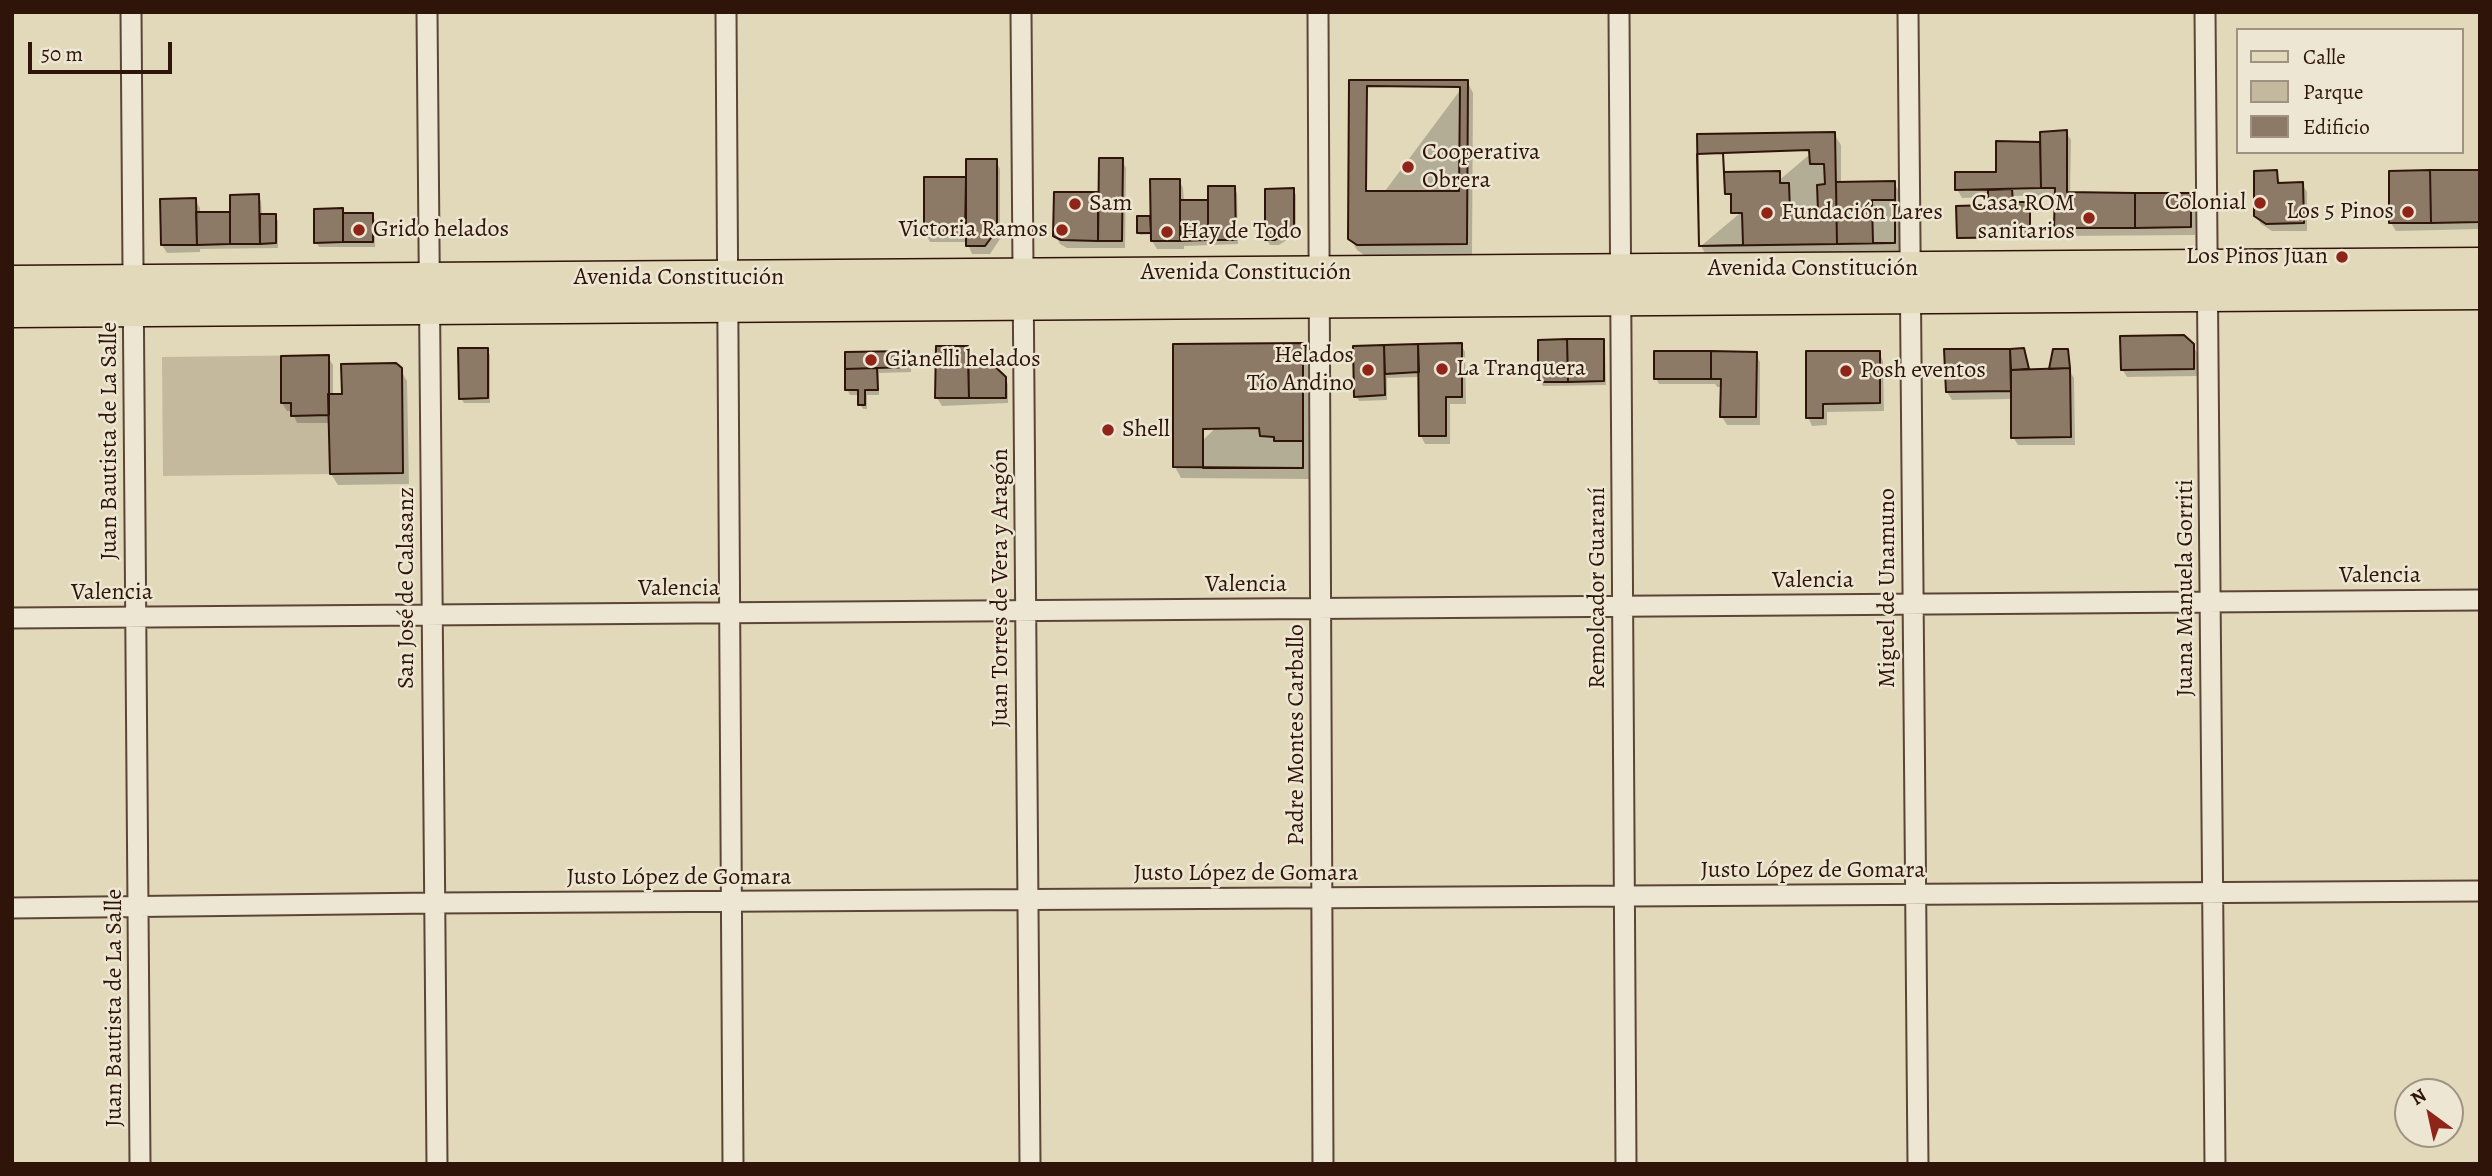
<!DOCTYPE html>
<html>
<head>
<meta charset="utf-8">
<style>
  body { margin:0 }
  #map { position:relative; width:2492px; height:1176px; overflow:hidden; background:#e2d9bb; font-family:Alegreya,serif }
  canvas { display:block }
  .frame { position:absolute; inset:0; border:14px solid #2f1409; pointer-events:none }
  .legend { position:absolute; left:2236px; top:28px; width:228px; height:126px; box-sizing:border-box; background:#ece6d3; border:2px solid #a09282; margin:0; padding:9px 12px; list-style:none; font-size:21px; color:#2f1409 }
  .legend li { display:flex; align-items:center; gap:14px; height:35px }
  .legend b { width:35px; border:2px solid #a09282 }
  .north { position:absolute; left:2394px; top:1078px; width:70px; height:70px; box-sizing:border-box; background:#ece6d3; border:2px solid #a09282; border-radius:50%; rotate:327deg; font-size:19px; font-weight:700; line-height:28px; text-align:center; color:#2f1409 }
  .north::after { content:''; display:block; margin:auto; width:24px; height:32px; background:#8f2418; clip-path:polygon(50% 0,100% 100%,50% 72%,0 100%) }
  .scale { position:absolute; left:28px; top:42px; width:144px; height:32px; box-sizing:border-box; border:4px solid #2f1409; border-top:0; padding-left:9px; font-size:21px; line-height:24px; white-space:nowrap; color:#2f1409; -webkit-text-stroke:5px #ece6d3; paint-order:stroke }
</style>
</head>
<body>
<div id="map">
<canvas width="2492" height="1176"></canvas>
<div class="frame"></div>
<ul class="legend">
<li><b style="height:9px;background:#e2d9bb"></b>Calle</li>
<li><b style="height:19px;background:#c4b89d"></b>Parque</li>
<li><b style="height:19px;background:#8c7a66"></b>Edificio</li>
</ul>
<div class="north">N</div>
<div class="scale">50 m</div>
</div>
<script>
const ctx = document.querySelector('canvas').getContext('2d');
ctx.lineJoin = 'round';
function fill(path, color) {
  ctx.fillStyle = color;
  ctx.fill(path, 'evenodd');
}
function strokePath(path, color, width, dash) {
  ctx.strokeStyle = color;
  ctx.lineWidth = width;
  ctx.lineCap = dash ? 'butt' : 'round';
  ctx.setLineDash(dash || []);
  ctx.stroke(path);
}
function write(font, color, halo, rows, align = 'center') {
  ctx.font = font + ' Alegreya,serif';
  ctx.lineWidth = 5;
  ctx.setLineDash([]);
  ctx.textBaseline = 'middle';
  ctx.strokeStyle = halo;
  ctx.fillStyle = color;
  for (const [text, x, y, turn = 0] of rows) {
    ctx.save();
    ctx.translate(x, y);
    ctx.rotate((+turn || 0) * Math.PI / 180);
    ctx.textAlign = isNaN(turn) ? turn : align;
    if (halo) ctx.strokeText(text, 0, 0);
    ctx.fillText(text, 0, 0);
    ctx.restore();
  }
}
fill(new Path2D(`
  M329,355L330,474L163,476L162,357Z`), '#c4b89d');
fill(new Path2D(`
  M1467,81L1473,93L1472,255H1364L1357,250L1350,238Z
  M2066,132L2071,140L2070,194L2190,195L2195,203V235L2061,236L2056,228V195L2013,196V204L2030,206V238L1959,239L1958,237L1990,207V197L1962,198L1957,189L1998,173V143L2042,144Z
  M1834,134L1841,145V184L1894,183L1899,191V251H1842V254L1707,257L1701,246Z
  M1122,160L1126,168L1125,248H1067L1060,244L1055,235L1056,194H1100Z
  M996,161L1000,169V239L990,254H972L967,242H930L926,234V179H967Z
  M2480,171V229L2396,231L2391,223Z
  M2276,172L2281,185L2302,184L2307,192V231H2272L2261,224L2256,216Z
  M1179,180L1183,188L1184,202H1210L1234,188L1237,193L1238,244L1184,246V249H1157L1152,241V234L1140,235L1139,233L1149,218L1152,223Z
  M1293,190L1296,195V234L1279,245H1270L1267,240Z
  M258,196L261,201L262,216H275L278,221V248L200,249V252L167,253L162,245L195,200L200,208V214H232Z
  M342,210L345,215H372L375,220V247H319L316,242Z
  M1602,341L1605,346L1606,385L1543,386L1540,381Z
  M1461,344L1465,352L1466,404H1450V444H1425L1421,436L1420,377L1387,378V400L1359,401L1356,396L1355,348Z
  M1302,345L1308,356L1309,479L1181,478L1175,467Z
  M2192,345L2198,354V376L2127,377L2122,369Z
  M967,348L972,360L1005,378L1008,384V403L942,406L937,398Z
  M487,350L490,355V403H464L461,398Z
  M2009,350L2011,356L2024,352L2029,371L2070,372L2074,378L2075,445H2018L2013,437L2012,399L1952,400L1947,392Z
  M1879,352L1883,361L1884,411L1827,412V425L1812,426L1808,417Z
  M908,353L911,358V372L879,373V395H867V409H863L860,404V395H850L847,389L846,354Z
  M1756,354L1760,362V425H1727L1722,417L1723,387H1717L1715,384H1659L1656,378Z
  M328,357L333,365V396L344,395L400,369L407,381L409,484L338,485L331,474V423H297L292,411H287L282,403Z`), '#0003');
const building = new Path2D(`
  M1349,80H1468L1467,244L1357,245L1348,239Z
  M1367,86L1460,87L1459,191H1366Z
  M2067,130V192L2135,193V228H2054L2055,188H2041L2040,132Z
  M1835,132L1837,244L1699,246L1697,134Z
  M1996,141L2040,142L2041,188L1955,190V172H1996Z
  M1809,150L1810,164H1824L1825,184L1817,185L1818,211L1790,212L1789,183H1780V171L1724,172L1723,153Z
  M1723,153L1725,194H1731V213H1742L1743,245L1699,246L1697,154Z
  M1099,158H1123L1122,241H1098Z
  M966,159H997V230L985,246H966Z
  M2277,170L2278,183L2303,182L2304,223L2266,224L2254,216V171Z
  M2430,170H2480V222L2431,223Z
  M2430,170L2431,223H2389V171Z
  M924,177H966L965,234H924Z
  M1150,179H1180V241H1151Z
  M1895,181V243L1837,244L1836,182Z
  M1208,186H1235L1236,240H1208Z
  M1294,188V228L1275,240H1265V189Z
  M2012,189L2013,202H2030V237L1957,238L1956,206L1988,205V190Z
  M1054,192H1098V241L1061,240L1053,236Z
  M2135,193H2191V227L2135,228Z
  M259,194L260,244H230V195Z
  M196,198L197,245H161L160,199Z
  M1180,200H1208V240L1180,241Z
  M1872,200H1895V243H1873Z
  M343,208V242L314,243V209Z
  M196,212H230V244L197,245Z
  M343,213H373V242H343Z
  M260,214H276V243L260,244Z
  M1137,216H1150L1151,233H1137Z
  M2184,335L2194,344V369L2121,370L2120,336Z
  M1567,339H1604V381L1568,382Z
  M1567,339L1568,382H1538V340Z
  M1303,343V468L1173,467V344Z
  M1462,343V397H1446V436H1419L1418,344Z
  M1418,344L1419,372L1385,374L1384,345Z
  M1384,345L1385,395L1354,397L1353,346Z
  M936,346H968L969,398H935Z
  M458,348H488V398L459,399Z
  M2024,348L2029,369L2011,370L2010,349Z
  M1944,349H2010L2011,391L1946,392Z
  M2053,349H2068L2070,368L2049,369Z
  M909,351V367L845,369V352Z
  M1654,351H1711V379H1654Z
  M1711,351L1757,352L1756,417H1720L1721,379H1711Z
  M1806,351H1880V403L1823,404V418H1806Z
  M329,355V415L291,416V403H281V356Z
  M968,358H986L1006,377V398H969Z
  M396,363L402,368L403,473L330,474L328,394H342L341,364Z
  M877,368L878,390H865V405H858V390H845V369Z
  M2070,368L2071,437L2011,438V370Z
  M1259,428L1260,436L1274,437V441H1303V468H1203V429Z`);
fill(building, '#8c7a66');
strokePath(building, '#2f1409', 2);
const street = new Path2D(`
  M131,12L140,1164
  M427,12L437,1164
  M726,12L733,1164
  M1021,12L1030,1164
  M1318,12L1323,1164
  M1619,12L1626,1164
  M1908,12L1918,1164
  M2205,12L2215,1164
  M12,618L2480,600
  M12,908L434,903L2480,891`);
const primary = new Path2D(`
  M12,282L2480,264
  M12,311L2480,293`);
strokePath(street, '#5c4536', 23);
strokePath(primary, '#2f1409', 35);
strokePath(street, '#ece6d3', 19);
strokePath(primary, '#e2d9bb', 32);
for (const [x, y, r, color] of [
  [1408,167,7,"#8f2418"],
  [2260,203,7,"#8f2418"],
  [1075,204,7,"#8f2418"],
  [2408,212,7,"#8f2418"],
  [1767,213,7,"#8f2418"],
  [2089,218,7,"#8f2418"],
  [359,230,7,"#8f2418"],
  [1062,230,7,"#8f2418"],
  [1167,232,7,"#8f2418"],
  [2342,257,7,"#8f2418"],
  [871,360,7,"#8f2418"],
  [1442,369,7,"#8f2418"],
  [1368,370,7,"#8f2418"],
  [1846,371,7,"#8f2418"],
  [1108,430,7,"#8f2418"]
]) {
  const dot = new Path2D();
  dot.arc(x, y, r, 0, 2 * Math.PI);
  ctx.fillStyle = color;
  ctx.fill(dot);
  strokePath(dot, '#ece6d3', 2.5);
}
write('24px', '#2f1409', '#ece6d3', [
  ["Cooperativa",1422,153],
  ["Obrera",1422,181],
  ["Colonial",2246,203,"right"],
  ["Sam",1089,204],
  ["Casa ROM",2075,204,"right"],
  ["sanitarios",2075,232,"right"],
  ["Los 5 Pinos",2394,212,"right"],
  ["Fundación Lares",1781,213],
  ["Grido helados",373,230],
  ["Victoria Ramos",1048,230,"right"],
  ["Hay de Todo",1181,232],
  ["Los Pinos Juan",2328,257,"right"],
  ["Helados",1354,356,"right"],
  ["Tío Andino",1354,384,"right"],
  ["Gianelli helados",885,360],
  ["La Tranquera",1456,369],
  ["Posh eventos",1860,371],
  ["Shell",1122,430]
], 'left');
write('24px', '#2f1409', '#ece6d3', [
  ["Avenida Constitución",1813,269],
  ["Avenida Constitución",1246,273],
  ["Avenida Constitución",679,278],
  ["Juan Bautista de La Salle",110,441,-90],
  ["Valencia",2380,576],
  ["Valencia",1813,581],
  ["Valencia",1246,585],
  ["San José de Calasanz",407,588,-90],
  ["Juan Torres de Vera y Aragón",1001,588,-90],
  ["Remolcador Guaraní",1598,588,-90],
  ["Miguel de Unamuno",1888,588,-90],
  ["Juana Manuela Gorriti",2186,588,-90],
  ["Valencia",679,589],
  ["Valencia",112,593],
  ["Padre Montes Carballo",1297,735,-90],
  ["Justo López de Gomara",1813,871],
  ["Justo López de Gomara",1246,874],
  ["Justo López de Gomara",679,878],
  ["Juan Bautista de La Salle",115,1008,-90]
]);
</script>
</body>
</html>
